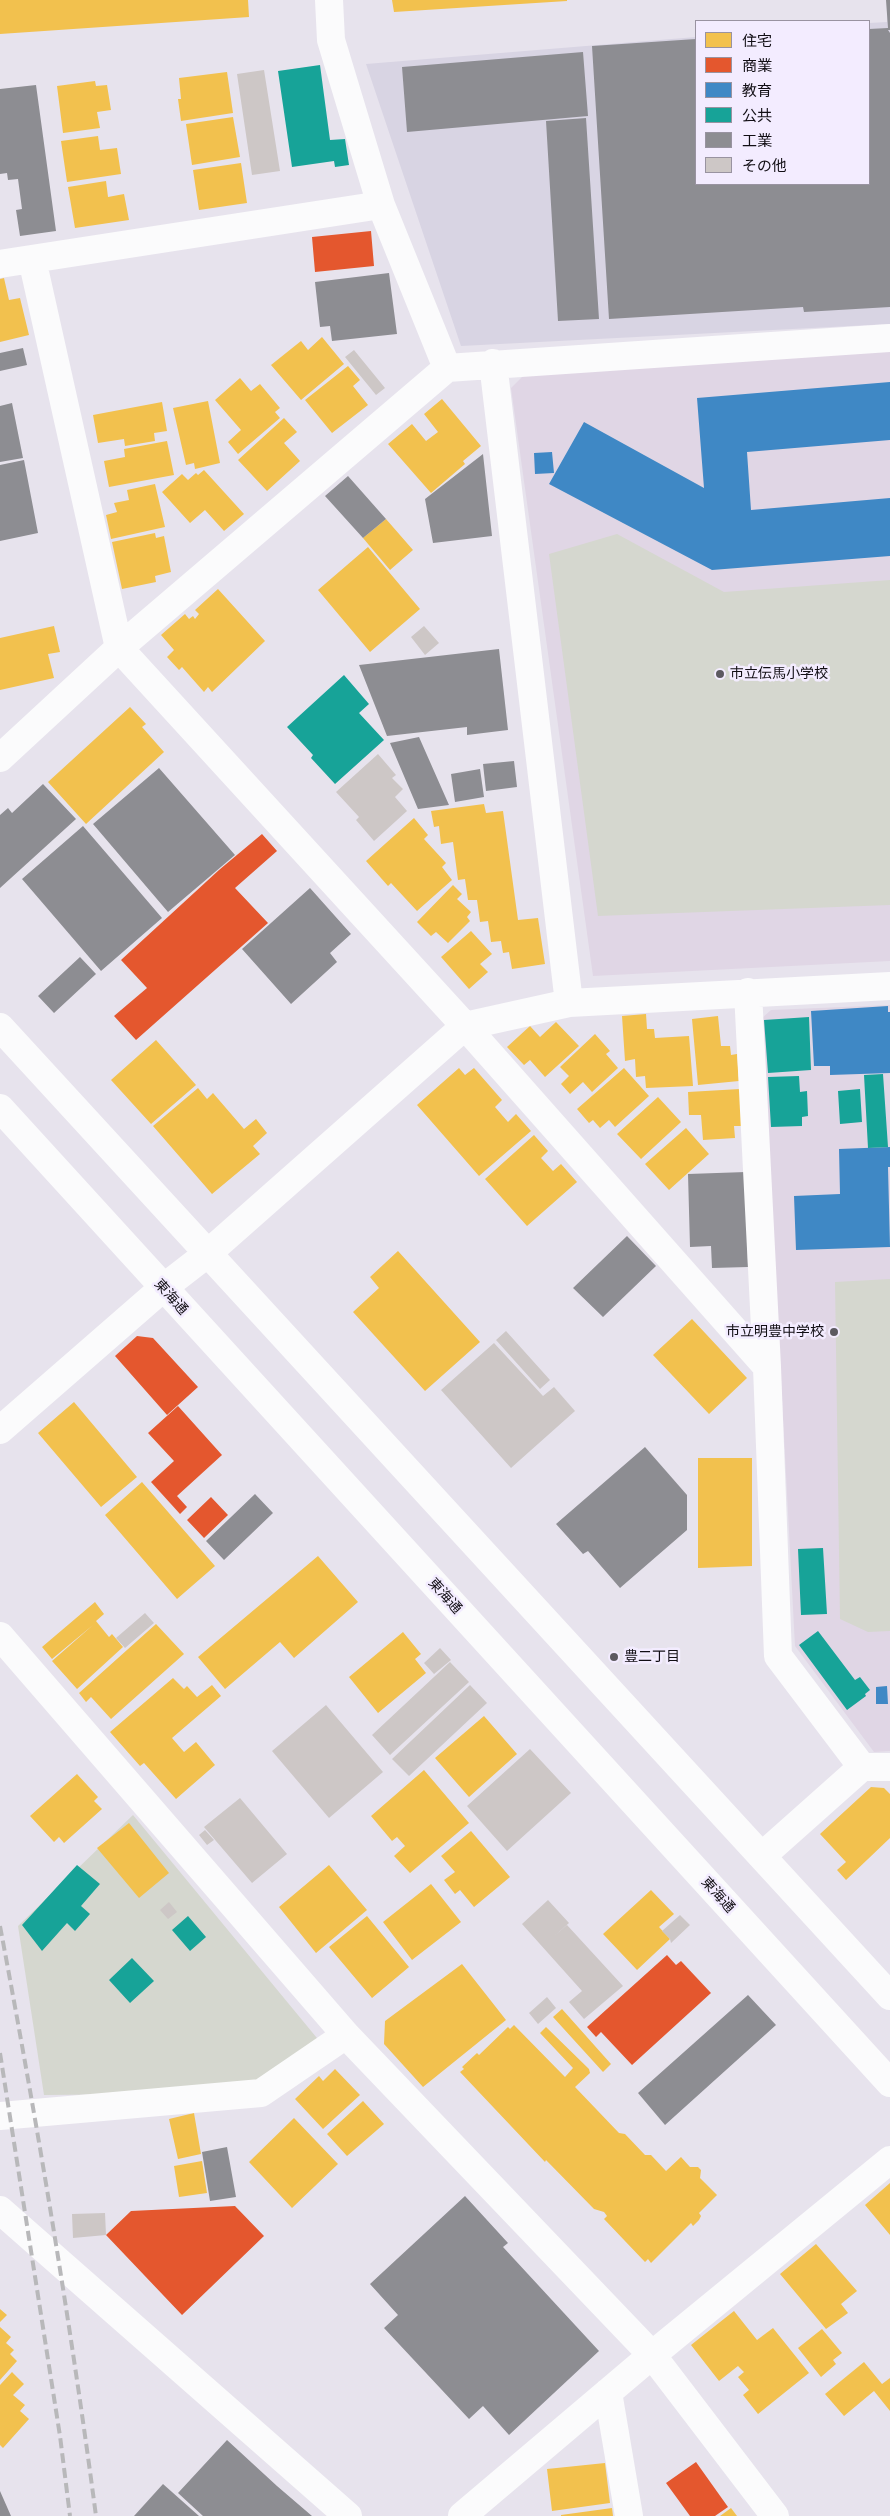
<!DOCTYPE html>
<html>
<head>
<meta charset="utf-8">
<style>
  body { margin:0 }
  #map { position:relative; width:890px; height:2516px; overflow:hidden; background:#e7e3ed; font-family:Raleway,"Noto Sans JP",sans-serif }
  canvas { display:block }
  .legend { position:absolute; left:695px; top:20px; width:175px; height:165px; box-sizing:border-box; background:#f3ecff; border:1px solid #9993a1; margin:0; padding:6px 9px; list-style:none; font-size:15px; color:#110e14 }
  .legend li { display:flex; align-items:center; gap:10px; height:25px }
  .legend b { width:25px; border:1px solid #9993a1 }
</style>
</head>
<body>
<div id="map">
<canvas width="890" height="2516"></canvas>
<ul class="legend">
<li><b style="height:14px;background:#f2c14e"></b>住宅</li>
<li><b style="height:14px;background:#e4572e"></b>商業</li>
<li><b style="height:14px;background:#3f88c5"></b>教育</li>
<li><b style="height:14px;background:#17a398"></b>公共</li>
<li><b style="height:14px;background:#8d8d92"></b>工業</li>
<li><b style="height:14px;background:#cdc7c6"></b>その他</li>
</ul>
</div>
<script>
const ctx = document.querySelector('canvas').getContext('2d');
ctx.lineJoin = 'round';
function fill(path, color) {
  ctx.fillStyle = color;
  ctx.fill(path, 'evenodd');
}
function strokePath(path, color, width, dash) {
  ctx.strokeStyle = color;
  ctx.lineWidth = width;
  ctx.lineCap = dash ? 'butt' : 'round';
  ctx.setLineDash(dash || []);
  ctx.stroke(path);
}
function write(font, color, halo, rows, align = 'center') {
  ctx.font = font + ' Raleway,"Noto Sans JP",sans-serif';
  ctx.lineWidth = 5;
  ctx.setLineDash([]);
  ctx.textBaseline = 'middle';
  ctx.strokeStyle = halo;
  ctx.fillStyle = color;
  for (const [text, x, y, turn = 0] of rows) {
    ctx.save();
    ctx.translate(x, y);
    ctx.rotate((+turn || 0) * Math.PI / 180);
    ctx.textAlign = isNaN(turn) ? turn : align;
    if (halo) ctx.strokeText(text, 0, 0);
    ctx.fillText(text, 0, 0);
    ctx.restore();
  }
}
fill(new Path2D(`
  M887,0H890V324L461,346L366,64L696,37V184H869V23L887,22Z`), '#d8d4e3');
fill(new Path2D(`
  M890,351V961L593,976L511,388L525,374Z
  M890,1005V1751L874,1752L795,1646L762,1018L771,1010Z`), '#e0d6e5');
fill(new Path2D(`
  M617,534L724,592L890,580V905L598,916L549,554Z
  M890,1279V1631L868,1632L840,1619L835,1282Z
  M133,1815L326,2049L261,2093L44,2095L18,1926Z`), '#d5d7cf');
fill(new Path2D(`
  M0,0H248L249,17L0,34Z
  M392,0H567V1L394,12Z
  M227,72L233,113L181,121L178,99H181L179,78Z
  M95,81L96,86L107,85L111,110L97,112L100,128L63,133L57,86Z
  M233,117L240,157L192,165L186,124Z
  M98,136L100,150L117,148L121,174L67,182L61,141Z
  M241,163L247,203L199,210L193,170Z
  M106,181L108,197L124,194L129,220L75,228L68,187Z
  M4,278L9,300L20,298L29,335L0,342V279Z
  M322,337L344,364L301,400L271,365L301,341L308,350Z
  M348,366L360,380L353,386L368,405L332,433L305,400Z
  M240,378L251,391L260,384L280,408L275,412L280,418L238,454L228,442L241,430L215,400Z
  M442,399L481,446L463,461L465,464L431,493L388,444L412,424L426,441L438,432L424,414Z
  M208,401L220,463L195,469L194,463L186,465L173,408Z
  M162,402L167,431L154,433L155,441L125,446L124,439L98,443L93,415Z
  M284,418L297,432L284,443L300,461L267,491L238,460Z
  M167,441L174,475L109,487L104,461L125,457L124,449Z
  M204,470L244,514L224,531L205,510L190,523L162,492L182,474L188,480L196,473L198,475Z
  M155,484L165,527L111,539L106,515L117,512L114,503L129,500L127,490Z
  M386,519L413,550L390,570L363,538Z
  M155,533L156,538L164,536L171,572L155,576L156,582L122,589L112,542Z
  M368,547L420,609L370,652L318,590Z
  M218,589L265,641L212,692L208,687L204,692L182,667L179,670L167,657L174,650L161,635L185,614L189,619L193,616L195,619L199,614L195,610Z
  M54,626L60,652L48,654L54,678L0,690V638Z
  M130,707L146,724L142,727L164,752L86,824L48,782Z
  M484,804L486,813L503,811L518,920L538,918L545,964L512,969L509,952L503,953L501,941L491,942L488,921L480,922L477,900H468L465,879L458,880L453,842L441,844L439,826L434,827L431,811Z
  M414,818L428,835L424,839L446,863L442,867L452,880L417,911L391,883L388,886L366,861Z
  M453,885L462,894L457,899L471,912L467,917L470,921L448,943L436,932L431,936L417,922Z
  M471,931L492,954L480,964L488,972L469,989L441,957Z
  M646,1014L647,1029H654L655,1038L689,1036L693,1086L646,1088L645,1076L636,1077L635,1059L625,1061L622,1016Z
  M718,1016L721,1046H730L731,1055L737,1054L739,1081L698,1085L692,1019Z
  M556,1022L579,1046L545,1077L530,1060L524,1065L507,1047L530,1026L540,1037Z
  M595,1034L610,1051L606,1054L618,1068L592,1092L583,1082L570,1094L561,1084L569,1076L560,1067Z
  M156,1040L196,1085L151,1124L111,1080Z
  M459,1068L465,1075L474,1068L502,1100L495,1107L508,1122L516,1114L531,1131L479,1176L417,1105Z
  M624,1068L649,1096L615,1127L609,1120L600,1128L593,1120L589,1123L577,1109Z
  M198,1088L207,1099L213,1093L244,1129L256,1119L267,1133L253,1146L260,1154L212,1194L153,1126Z
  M740,1089L743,1126H734L735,1138L703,1140L701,1115H689L688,1092Z
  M658,1097L681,1122L641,1159L617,1134Z
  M686,1128L709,1154L669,1190L645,1164Z
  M534,1135L548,1151L541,1158L553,1171L561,1164L577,1182L527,1226L485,1179Z
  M398,1251L480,1342L425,1391L353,1312L379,1288L370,1277Z
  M692,1319L747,1378L709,1414L653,1355Z
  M74,1402L137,1477L101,1507L38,1433Z
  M698,1458H752V1566L698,1568Z
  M142,1482L215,1566L177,1599L105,1515Z
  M318,1556L358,1602L294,1658L280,1642L225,1689L198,1657Z
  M95,1602L104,1614L96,1621L109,1637L112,1634L123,1647L77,1689L52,1661L93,1625L52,1659L42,1647Z
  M156,1624L184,1654L111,1719L91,1697L86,1702L79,1693Z
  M403,1632L421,1654L415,1659L426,1673L378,1713L349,1677Z
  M173,1678L184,1689L187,1686L197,1697L212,1685L221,1696L172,1738L184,1752L196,1742L215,1765L176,1799L144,1763L140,1766L110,1732Z
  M484,1716L517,1754L469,1797L435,1758Z
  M424,1770L469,1823L410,1873L394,1856L405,1846L397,1837L392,1841L371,1816Z
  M77,1774L98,1797L94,1801L102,1809L64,1843L59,1837L54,1842L30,1816Z
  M871,1787L884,1788L890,1794V1838L846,1880L837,1870L846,1862L820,1834Z
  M129,1823L169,1873L139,1898L97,1848Z
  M471,1831L510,1877L474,1907L460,1890L455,1894L444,1880L455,1872L441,1856Z
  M329,1865L367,1910L316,1953L279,1907Z
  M431,1884L461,1922L412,1960L383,1922Z
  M651,1890L674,1914L659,1927L670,1939L637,1970L603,1934Z
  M367,1916L409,1967L372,1998L329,1947Z
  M462,1964L506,2020L423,2087L384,2044L385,2021Z
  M562,2009L611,2064L603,2072L553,2017Z
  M514,2025L565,2077L573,2068L540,2033L546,2027L589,2069L590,2073L575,2087L619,2133L625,2134L645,2155H651L666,2171L681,2157L690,2167H698L701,2170L700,2178L717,2195L699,2213L701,2216L699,2220L693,2226L691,2223L651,2263L648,2259L645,2262L604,2219L607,2216L604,2212L594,2209L546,2160L545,2162L460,2072L464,2069L462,2067L477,2053L479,2055L508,2027L510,2029Z
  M335,2069L360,2095L323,2129L295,2099L319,2076L323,2081Z
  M363,2101L384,2124L347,2156L327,2134Z
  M194,2113L201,2154L178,2159L169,2119Z
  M294,2118L338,2164L292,2208L249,2162Z
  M202,2161L207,2193L179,2197L174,2166Z
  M890,2183V2235L865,2205Z
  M816,2244L857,2291L841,2304L848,2313L826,2329L780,2274Z
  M0,2309L7,2315L0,2322Z
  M734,2311L757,2340L773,2328L809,2373L758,2414L743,2395L749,2390L738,2377L744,2372L738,2366L719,2381L691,2345Z
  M0,2327L11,2337L6,2343L14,2350L10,2354L17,2361L0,2380Z
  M822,2329L842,2353L833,2360L836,2364L821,2377L798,2348Z
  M864,2362L882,2384L890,2378V2411L874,2391L844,2416L825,2394Z
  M12,2372L24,2384L13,2395L25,2405L20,2411L29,2419L3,2448L0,2445V2385Z
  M605,2463L610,2503L552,2511L547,2469Z
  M612,2508L613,2516H561V2515Z
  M731,2508L737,2516H720Z`), '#f2c14e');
fill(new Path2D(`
  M371,231L374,266L315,272L312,237Z
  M262,834L277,851L235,888L268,923L136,1040L114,1016L147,988L121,960L219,870Z
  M137,1336L153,1338L198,1387L167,1415L115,1356Z
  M178,1406L222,1455L177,1496L187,1507L180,1514L151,1482L174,1461L148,1433Z
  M211,1497L228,1515L204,1538L187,1520Z
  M667,1955L676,1965L681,1961L711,1993L632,2065L601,2032L596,2037L587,2027Z
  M235,2206L264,2236L182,2315L106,2235L131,2211Z
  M696,2462L728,2507L715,2516H690L666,2483Z`), '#e4572e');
fill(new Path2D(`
  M890,382V440L747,452L751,510L890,498V556L712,570L549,484L584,422L704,488L697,398Z
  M552,452L554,473L535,474L534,453Z
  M888,1006V1012H890V1073L830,1075V1066H814L811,1011Z
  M890,1147V1167H888L890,1247L796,1250L794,1196L840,1194L839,1149Z
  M887,1686L888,1704H876V1687Z`), '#3f88c5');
fill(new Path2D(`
  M320,65L330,140L345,139L349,165L335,167L334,161L292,167L278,71Z
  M344,675L369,704L359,713L384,740L335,784L311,758L313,755L287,727Z
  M809,1017L811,1070L768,1073L764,1020Z
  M883,1074L888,1147L868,1148L864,1075Z
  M799,1076L800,1092L807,1091L808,1116L802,1117V1126L771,1127L768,1077Z
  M860,1089L862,1122L840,1124L838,1091Z
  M823,1548L827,1614L801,1615L798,1549Z
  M818,1631L855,1680L860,1677L870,1690L865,1694L866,1696L847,1710L799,1645Z
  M77,1865L100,1884L81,1906L90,1914L75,1931L67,1923L42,1951L22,1925Z
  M188,1916L206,1937L190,1951L172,1930Z
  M132,1958L154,1981L130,2003L109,1980Z`), '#17a398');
fill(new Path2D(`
  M886,0H890V30H888L890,33V307L804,312L803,307L609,319L592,46L696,39V184H869V29L888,28Z
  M583,52L588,116L407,132L402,67Z
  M36,85L56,231L20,236L16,210L22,209L18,179L8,180L7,173L0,174V89Z
  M586,118L599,319L558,321L546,121Z
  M389,273L397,334L332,341L330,326L320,327L315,282Z
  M23,348L27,365L0,371V353Z
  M12,403L23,458L0,462V406Z
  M483,454L492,536L433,543L425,499Z
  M24,460L38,533L0,541V465Z
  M348,476L386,519L363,538L325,496Z
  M499,649L508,730L467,735V727L387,736L359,665Z
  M419,737L449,805L418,809L390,743Z
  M514,761L517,787L486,791L483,764Z
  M159,768L235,855L168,912L93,824Z
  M480,769L484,797L455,802L451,774Z
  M43,784L76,819L0,888V815L8,808L12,813Z
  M83,826L162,918L101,971L22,879Z
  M310,888L351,934L330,953L337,962L291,1004L242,949Z
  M80,957L96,974L54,1013L38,996Z
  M746,1172L748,1267L712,1268L711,1246L690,1247L688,1174Z
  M627,1236L656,1266L603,1317L573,1288Z
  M645,1447L687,1495V1530L620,1588L588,1551L583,1554L556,1524Z
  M255,1494L273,1513L224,1560L206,1541Z
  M748,1995L776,2025L665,2125L638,2093Z
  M227,2147L236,2197L210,2201L202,2152Z
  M465,2196L508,2243L503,2247L599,2351L509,2435L483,2406L469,2419L384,2328L398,2315L370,2284Z
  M227,2440L277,2486L312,2516H203L178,2493Z
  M163,2484L199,2516H134Z
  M0,2491L11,2516H0Z`), '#8d8d92');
fill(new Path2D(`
  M264,70L280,171L252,175L237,74Z
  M354,350L385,388L376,395L345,357Z
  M424,626L439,643L425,655L411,637Z
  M378,754L396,775L392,778L403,789L395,797L407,811L374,841L356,820L359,817L336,792Z
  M506,1331L550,1380L540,1389L496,1340Z
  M494,1343L543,1396L554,1387L575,1411L511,1468L441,1390Z
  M145,1613L154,1623L125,1648L116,1638Z
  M440,1648L451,1660L434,1674L424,1663Z
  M450,1662L469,1682L390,1755L372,1735Z
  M470,1685L487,1703L409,1776L392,1759Z
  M326,1705L383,1772L329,1818L272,1751Z
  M530,1749L571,1793L507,1851L467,1806Z
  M240,1798L287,1854L252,1883L204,1827Z
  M205,1830L214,1840L207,1845L199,1835Z
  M548,1900L569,1923L552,1938L567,1925L623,1986L584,2019L569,2002L582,1991L522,1924Z
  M169,1902L177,1912L168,1919L160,1910Z
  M680,1915L690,1925L671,1943L670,1939L662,1931Z
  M547,1997L556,2008L538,2024L529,2013Z
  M105,2213L106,2235L73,2238L72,2214Z`), '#cdc7c6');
strokePath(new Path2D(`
  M329,0L331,40L381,205L447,368
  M32,259L119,648L465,1026L767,1367
  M0,264L381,205
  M493,363L569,1003
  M0,758L119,648L447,368L890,338
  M748,992L767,1367L778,1656L862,1767
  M0,1430L163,1288L207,1254L465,1026L569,1003L890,986
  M0,1636L346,2035L652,2355L775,2516
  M762,1856L862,1767H890
  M0,2116L261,2093L346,2035
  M0,2210L348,2516
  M608,2392L629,2516
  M462,2516L652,2355L890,2160`), '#fbfbfc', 28);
strokePath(new Path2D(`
  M0,1027L890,1996
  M0,1108L890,2083`), '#fbfbfc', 28);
strokePath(new Path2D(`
  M0,1926C37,2122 70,2319 96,2516
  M0,2053L60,2436L70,2516`), '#b8b8ba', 4, [10, 5]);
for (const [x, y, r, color] of [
  [720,674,5,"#5c5960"],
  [834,1332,5,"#5c5960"],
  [614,1657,5,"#5c5960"]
]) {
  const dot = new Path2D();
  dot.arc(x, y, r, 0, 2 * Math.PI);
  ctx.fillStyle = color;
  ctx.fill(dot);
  strokePath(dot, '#f3ecff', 2);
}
write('14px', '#110e14', '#f3ecff', [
  ["市立伝馬小学校",730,674],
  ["市立明豊中学校",824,1332,"right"],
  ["豊二丁目",624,1657]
], 'left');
write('14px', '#110e14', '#f3ecff', [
  ["東海通",171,1297,48],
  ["東海通",445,1596,48],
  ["東海通",718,1895,48]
]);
</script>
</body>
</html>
